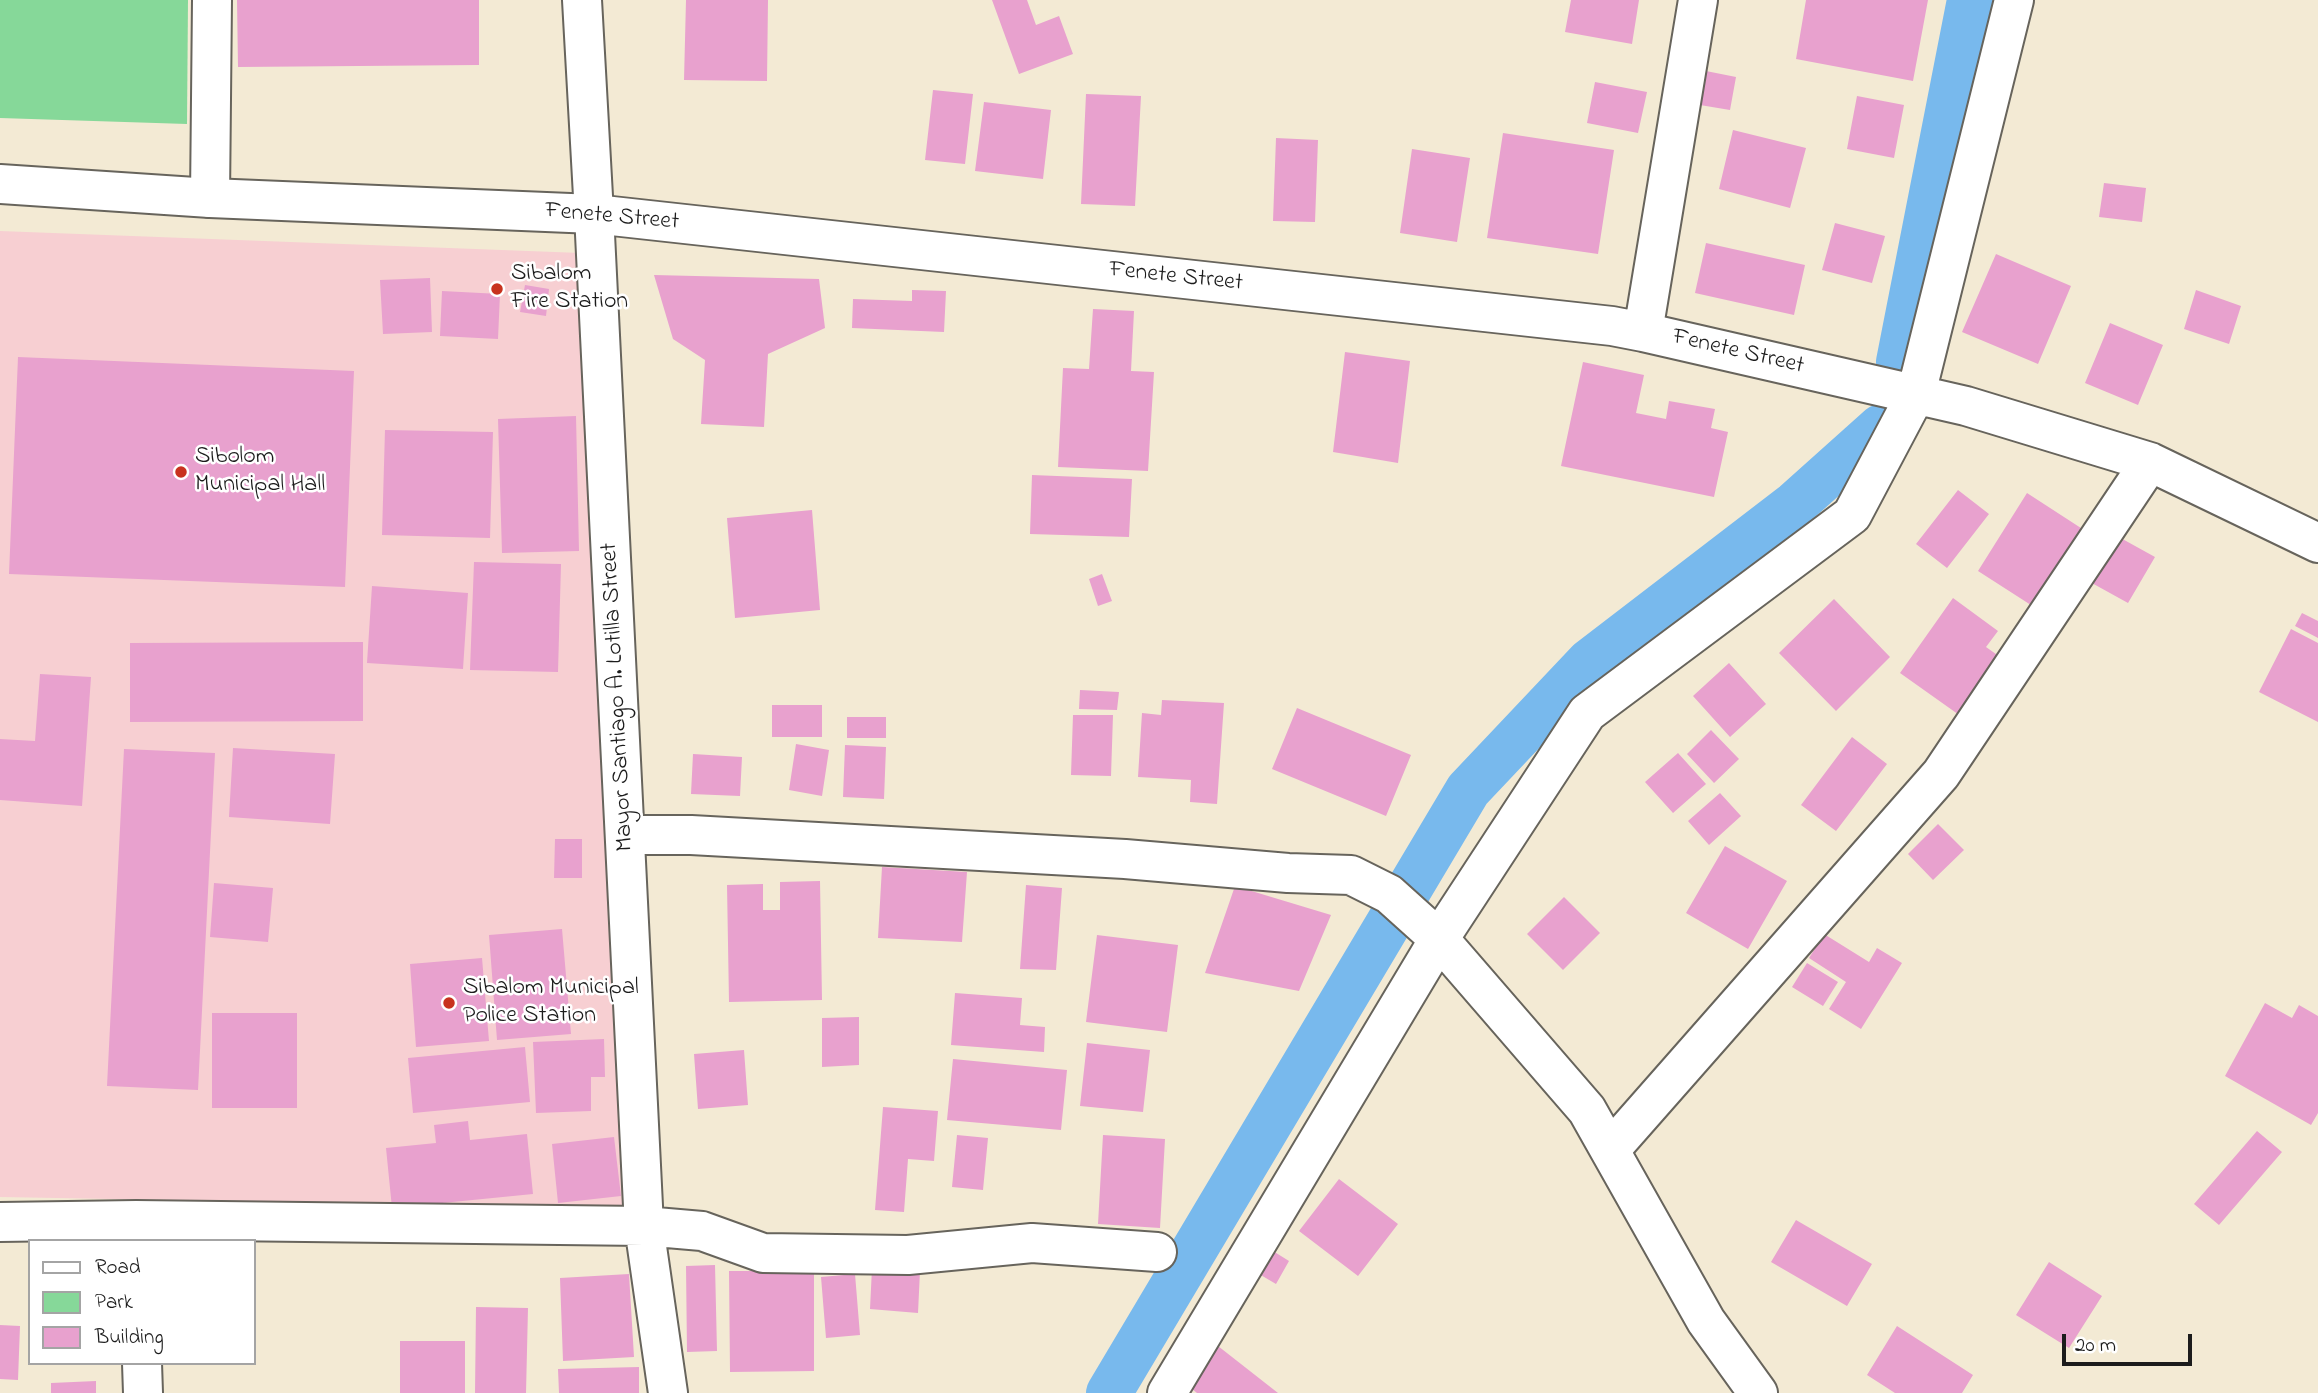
<!DOCTYPE html>
<html>
<head>
<meta charset="utf-8">
<style>
  body { margin:0 }
  #map { position:relative; width:2318px; height:1393px; overflow:hidden; background:#f3ead4; font-family:"Indie Flower",sans-serif }
  canvas { display:block }
  .legend { position:absolute; left:28px; top:1239px; width:228px; height:126px; box-sizing:border-box; background:#fff; border:2px solid #a4a4a4; margin:0; padding:9px 12px; list-style:none; font-size:21px; color:#1c1c1c }
  .legend li { display:flex; align-items:center; gap:14px; height:35px }
  .legend b { width:35px; border:2px solid #a4a4a4 }
  .scale { position:absolute; left:2062px; top:1334px; width:130px; height:32px; box-sizing:border-box; border:4px solid #1c1c1c; border-top:0; padding-left:9px; font-size:21px; line-height:24px; white-space:nowrap; color:#1c1c1c; -webkit-text-stroke:5px #fff; paint-order:stroke }
</style>
</head>
<body>
<div id="map">
<canvas width="2318" height="1393"></canvas>
<ul class="legend">
<li><b style="height:9px;background:#fff"></b>Road</li>
<li><b style="height:19px;background:#86d899"></b>Park</li>
<li><b style="height:19px;background:#e8a1ce"></b>Building</li>
</ul>
<div class="scale">20 m</div>
</div>
<script>
const ctx = document.querySelector('canvas').getContext('2d');
ctx.lineJoin = 'round';
function fill(path, color) {
  ctx.fillStyle = color;
  ctx.fill(path, 'evenodd');
}
function strokePath(path, color, width, dash) {
  ctx.strokeStyle = color;
  ctx.lineWidth = width;
  ctx.lineCap = dash ? 'butt' : 'round';
  ctx.setLineDash(dash || []);
  ctx.stroke(path);
}
function write(font, color, halo, rows, align = 'center') {
  ctx.font = font + ' "Indie Flower",sans-serif';
  ctx.lineWidth = 5;
  ctx.setLineDash([]);
  ctx.textBaseline = 'middle';
  ctx.strokeStyle = halo;
  ctx.fillStyle = color;
  for (const [text, x, y, turn = 0] of rows) {
    ctx.save();
    ctx.translate(x, y);
    ctx.rotate((+turn || 0) * Math.PI / 180);
    ctx.textAlign = isNaN(turn) ? turn : align;
    if (halo) ctx.strokeText(text, 0, 0);
    ctx.fillText(text, 0, 0);
    ctx.restore();
  }
}
fill(new Path2D(`
  M0,231L581,253L624,1208L0,1197Z`), '#f7cfd2');
fill(new Path2D(`
  M0,0H188L187,124L0,118Z`), '#86d899');
strokePath(new Path2D(`
  M1899,362L1970,0
  M1109,1393L1468,790L1589,662L1795,504L1881,427`), '#78b9ed', 46);
fill(new Path2D(`
  M237,0H479V65L238,67Z
  M686,0H768L767,81L684,80Z
  M992,0H1027L1036,25L1059,16L1073,54L1019,74Z
  M1571,0H1639L1632,44L1565,32Z
  M1806,0H1928L1913,81L1796,59Z
  M1706,71L1736,77L1730,110L1700,105Z
  M1595,82L1647,92L1638,133L1587,123Z
  M933,90L973,94L965,164L925,160Z
  M1086,94L1141,96L1135,206L1081,204Z
  M1857,96L1904,105L1894,158L1847,149Z
  M984,102L1051,110L1043,179L975,171Z
  M1733,130L1806,148L1790,208L1719,189Z
  M1503,133L1614,150L1598,254L1487,238Z
  M1276,138L1318,140L1315,222L1273,221Z
  M1412,149L1470,158L1457,242L1400,233Z
  M2104,183L2146,188L2142,222L2099,217Z
  M1835,223L1885,236L1872,283L1822,270Z
  M1706,243L1805,265L1794,315L1695,293Z
  M1996,254L2071,286L2038,364L1962,332Z
  M654,275L819,279L825,328L768,354L764,427L701,424L705,360L673,339Z
  M430,278L432,332L383,334L380,280Z
  M525,285L549,289L546,316L520,312Z
  M912,290L946,291L944,332L852,328L853,299L912,301Z
  M2196,290L2241,306L2229,344L2184,329Z
  M442,291L500,294L498,339L440,336Z
  M1093,309L1134,311L1131,371L1154,372L1148,471L1058,467L1063,368L1089,369Z
  M2110,323L2163,345L2138,405L2085,383Z
  M1345,352L1410,361L1398,463L1333,452Z
  M18,357L354,371L345,587L9,574Z
  M1583,362L1644,375L1636,413L1666,419L1669,401L1715,409L1711,428L1728,432L1714,497L1561,466Z
  M576,416L579,551L502,553L498,419Z
  M385,430L493,432L490,538L382,535Z
  M1032,475L1132,479L1129,537L1030,534Z
  M1958,490L1989,514L1947,568L1916,544Z
  M2027,493L2084,530L2034,607L1978,571Z
  M812,510L820,610L735,618L727,518Z
  M2117,536L2155,557L2128,603L2090,582Z
  M474,562L561,564L558,672L470,670Z
  M1102,574L1112,601L1098,606L1089,579Z
  M372,586L468,593L463,669L367,663Z
  M1953,598L1998,631L1986,647L2003,659L1962,717L1900,673Z
  M1834,599L1890,657L1836,711L1779,653Z
  M2302,613L2318,621V638L2295,626Z
  M2291,629L2318,643V722L2259,692Z
  M363,642V721L130,722V643Z
  M1729,663L1766,704L1730,737L1693,696Z
  M40,674L91,677L82,806L0,800V739L35,741Z
  M1080,690L1119,692L1117,710L1079,709Z
  M1162,700L1224,703L1217,804L1190,802L1191,780L1138,777L1142,713L1161,715Z
  M772,705H822V737H772Z
  M1297,708L1411,755L1386,816L1272,769Z
  M1073,715H1113L1111,776L1071,775Z
  M847,717H886V738H847Z
  M1711,730L1739,759L1714,783L1687,754Z
  M1852,737L1887,764L1836,831L1801,805Z
  M796,744L829,750L822,796L789,790Z
  M845,745L886,747L884,799L843,797Z
  M233,748L335,754L330,824L229,817Z
  M124,749L215,753L198,1090L107,1086Z
  M1678,753L1706,784L1673,813L1645,782Z
  M693,754L742,757L740,796L691,794Z
  M1720,793L1741,816L1709,845L1688,821Z
  M1938,824L1964,850L1933,880L1908,854Z
  M555,839H582V878H554Z
  M1725,846L1787,881L1748,949L1686,913Z
  M882,867L967,872L962,942L878,938Z
  M820,881L822,1000L729,1002L727,885L763,884V910H780V882Z
  M214,883L273,888L268,942L210,937Z
  M1026,885L1062,888L1056,970L1020,969Z
  M1235,886L1331,915L1299,991L1205,973Z
  M1564,897L1600,933L1563,970L1527,934Z
  M562,929L571,1034L497,1040L489,935Z
  M1824,934L1869,962L1877,948L1902,963L1861,1029L1829,1009L1846,982L1809,958Z
  M1097,935L1178,945L1167,1032L1086,1022Z
  M482,958L489,1041L416,1047L410,964Z
  M1807,963L1838,982L1823,1006L1792,987Z
  M955,993L1022,998L1020,1025L1045,1027L1044,1052L951,1045Z
  M2265,1003L2292,1018L2299,1005L2318,1016V1113L2311,1125L2225,1076Z
  M212,1013H297V1108H212Z
  M859,1017V1065L822,1067V1018Z
  M604,1039L605,1077H591V1111L536,1113L533,1042Z
  M1087,1043L1150,1050L1143,1112L1080,1106Z
  M525,1047L530,1102L413,1113L408,1058Z
  M744,1050L748,1105L698,1109L694,1054Z
  M953,1059L1067,1070L1061,1130L947,1120Z
  M883,1107L938,1111L934,1161L908,1159L904,1212L875,1210Z
  M468,1121L470,1140L527,1134L533,1194L392,1208L386,1148L436,1143L434,1125Z
  M2257,1131L2282,1152L2219,1225L2194,1204Z
  M957,1135L988,1138L983,1190L952,1187Z
  M1103,1135L1165,1139L1160,1228L1098,1224Z
  M614,1137L621,1196L558,1203L552,1144Z
  M1339,1179L1398,1224L1358,1276L1299,1231Z
  M1796,1220L1872,1264L1847,1306L1771,1262Z
  M1273,1251L1289,1261L1276,1284L1259,1274Z
  M2049,1262L2102,1296L2069,1348L2016,1315Z
  M715,1265L717,1351L687,1352L686,1266Z
  M872,1268L920,1271L918,1313L870,1309Z
  M729,1271H814V1371L730,1372Z
  M629,1274L634,1357L563,1361L560,1278Z
  M855,1274L860,1335L826,1338L821,1277Z
  M476,1307L528,1308L526,1393H475Z
  M0,1325L20,1326L18,1380L0,1379Z
  M1897,1326L1973,1375L1962,1393H1895L1867,1375Z
  M400,1341H465V1393H400Z
  M1218,1346L1278,1393H1197L1187,1385Z
  M639,1367V1393H559L558,1369Z
  M96,1381V1393H51V1383Z`), '#e8a1ce');
const minor = new Path2D(`
  M210,198L212,0
  M1643,332L1698,0
  M626,835H691L1125,859L1288,873L1351,875L1389,894L1439,939L1587,1110L1706,1321L1758,1393
  M1610,1150L1941,774L2150,462
  M0,1222L136,1220L644,1226L702,1231L763,1253L908,1255L1032,1243L1157,1252
  M142,1363L143,1393
  M668,1393L644,1226L594,214L1612,326L1643,332L1966,406L2150,462L2318,543
  M1167,1393L1439,939L1587,713L1852,515L1916,394L2014,0`);
const major = new Path2D(`
  M0,184L210,198L594,214L582,0`);
strokePath(minor, '#67645c', 42);
strokePath(major, '#67645c', 42);
strokePath(minor, '#fff', 38);
strokePath(major, '#fff', 38);
for (const [x, y, r, color] of [
  [497,289,7,"#c8321e"],
  [181,472,7,"#c8321e"],
  [449,1003,7,"#c8321e"]
]) {
  const dot = new Path2D();
  dot.arc(x, y, r, 0, 2 * Math.PI);
  ctx.fillStyle = color;
  ctx.fill(dot);
  strokePath(dot, '#fff', 2.5);
}
write('24px', '#1c1c1c', '#fff', [
  ["Fenete Street",612,218,5],
  ["Fenete Street",1176,278,6],
  ["Fenete Street",1738,353,13],
  ["Mayor Santiago A. Lotilla Street",619,697,-93]
]);
write('24px', '#1c1c1c', '#fff', [
  ["Sibalom",511,275],
  ["Fire Station",511,303],
  ["Sibolom",195,458],
  ["Municipal Hall",195,486],
  ["Sibalom Municipal",463,989],
  ["Police Station",463,1017]
], 'left');
</script>
</body>
</html>
